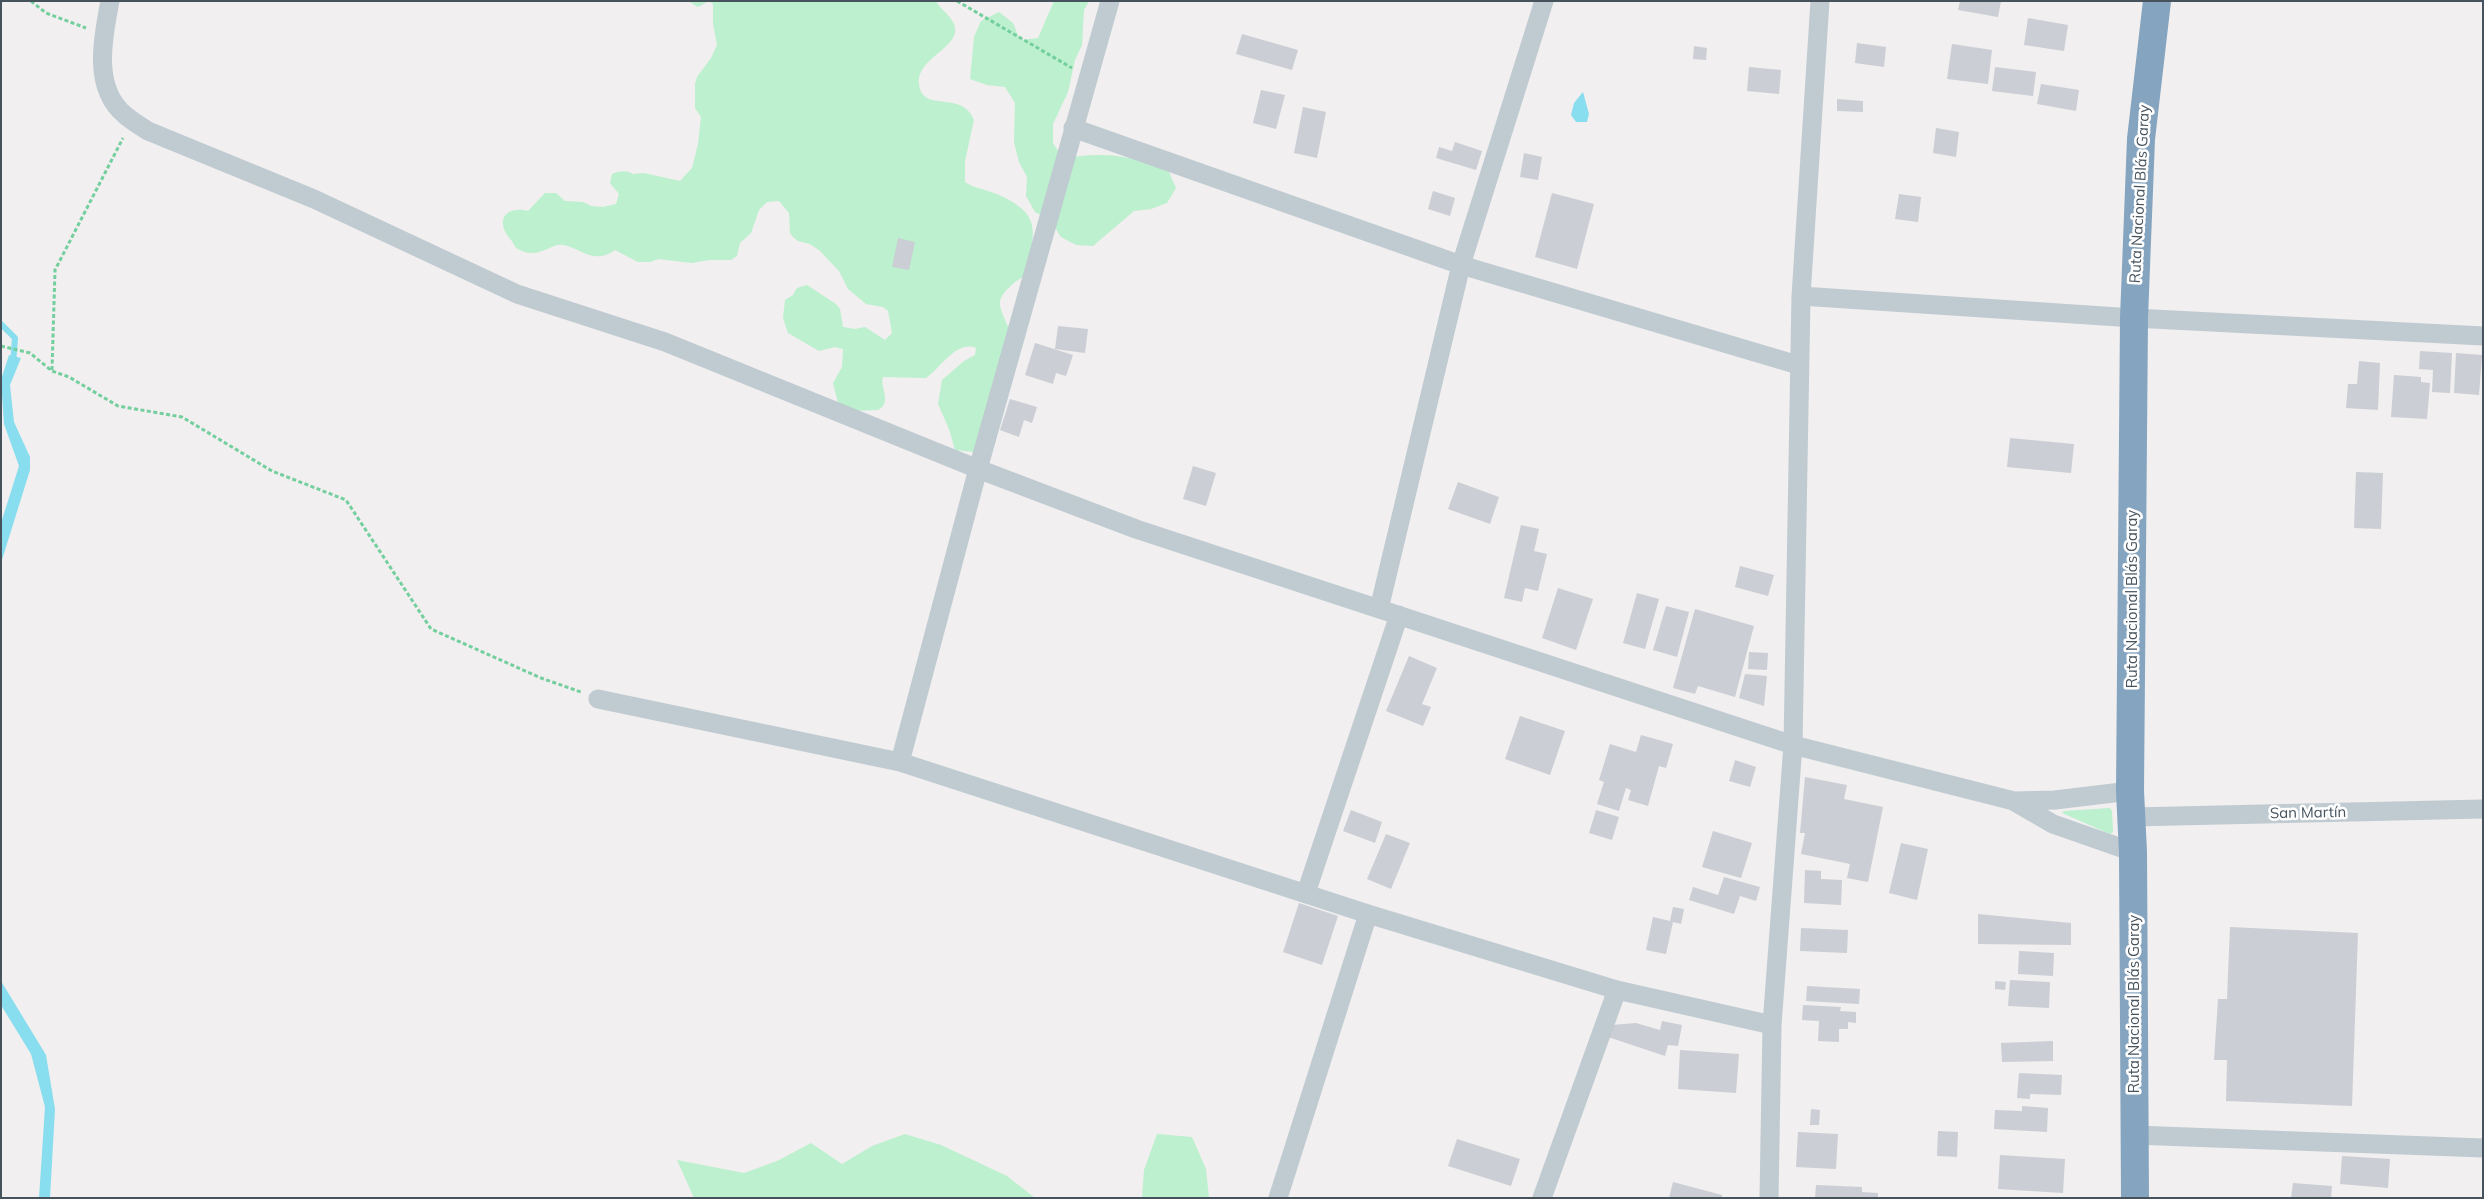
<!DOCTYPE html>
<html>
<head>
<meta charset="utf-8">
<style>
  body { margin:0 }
  #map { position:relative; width:2484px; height:1199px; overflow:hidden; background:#f1efef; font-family:Mulish,sans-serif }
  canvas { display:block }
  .frame { position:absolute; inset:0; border:2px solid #46535d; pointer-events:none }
</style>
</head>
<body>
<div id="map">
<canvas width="2484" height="1199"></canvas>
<div class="frame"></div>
</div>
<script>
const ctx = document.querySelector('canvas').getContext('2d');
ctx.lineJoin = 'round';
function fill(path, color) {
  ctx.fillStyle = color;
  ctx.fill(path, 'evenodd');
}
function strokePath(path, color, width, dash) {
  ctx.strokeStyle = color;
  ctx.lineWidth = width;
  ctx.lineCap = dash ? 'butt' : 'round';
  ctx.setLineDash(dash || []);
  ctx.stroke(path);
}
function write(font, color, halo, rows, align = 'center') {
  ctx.font = font + ' Mulish,sans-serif';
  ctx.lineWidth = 5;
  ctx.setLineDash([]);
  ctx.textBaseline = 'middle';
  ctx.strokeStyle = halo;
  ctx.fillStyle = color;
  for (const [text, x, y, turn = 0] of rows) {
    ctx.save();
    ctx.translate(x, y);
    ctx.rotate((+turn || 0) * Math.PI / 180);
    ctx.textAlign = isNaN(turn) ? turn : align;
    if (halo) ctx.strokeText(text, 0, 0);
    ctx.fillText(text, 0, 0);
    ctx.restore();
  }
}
fill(new Path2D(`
  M688,1H936C940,9 949,14 953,22C966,47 916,56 919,84C922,114 962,89 974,120L965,161V182C973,188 984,189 994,193C1043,213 1036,231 1025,276C1016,280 997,295 1000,306C1002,315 1009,327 1012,337L974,452L955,450L949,429L938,404L942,380L964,361L975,355L976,348C956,340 941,368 926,378L883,377C879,387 893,402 878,410L847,411L838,403L833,383L842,367L843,349L835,347L819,351L788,333L783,318L785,300L793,295L797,288L807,285L836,304L840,309L843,327L855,329L865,327L885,340L892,333L888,311L883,307L866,304L848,289L839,271L820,251L810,244L798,241L793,237L790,233L789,213L779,201L767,202L759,210L751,233L740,243L737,256L731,260H709L692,263L658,259L650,262H638L615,250C594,265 582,249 564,245C551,242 538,261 518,249C514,247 514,243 511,240C495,222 504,205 528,211L545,193H556L565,201L583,202L591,206L603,207L616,204L619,194L610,183L612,174C620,171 625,170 633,174L644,173L680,181L692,168L698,144L701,117L695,108V84L697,77L711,58L717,45L713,24V4L709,1L698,7Z
  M1054,1H1089L1084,10L1082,45L1075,60L1068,92L1053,124V143L1062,157C1074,158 1085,155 1097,155C1121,154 1148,161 1169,172L1176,188L1167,203L1151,209L1134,211L1093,246L1076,245L1061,237L1051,221L1035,212L1026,196L1027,177L1019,162L1014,142L1015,103L1005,87L987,85L970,79L974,37L981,21L999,12L1013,23L1020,40L1038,38Z
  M2110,808L2112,811L2113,832L2110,834L2062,813L2064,811Z
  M905,1134L941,1145L1007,1176L1035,1198H694L677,1160L744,1173L777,1161L811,1143L842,1164L872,1146Z
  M1157,1134L1192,1137L1206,1169L1209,1198H1142L1144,1170Z`), '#bcf0ce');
fill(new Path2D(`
  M1583,92L1589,114L1587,122H1576L1571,115L1574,103Z
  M9,355L21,358L10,385L14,422L30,457V470L1,563V523L19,466L4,424L1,380Z
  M1,981L46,1055L55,1109L50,1198H39L45,1107L31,1054L1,1005Z`), '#8de');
strokePath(new Path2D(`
  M1,324L15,338L13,364`), '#8de', 6);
fill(new Path2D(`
  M1960,1H2001L1998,17L1958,10Z
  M2028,18L2068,25L2064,51L2024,45Z
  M1242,34L1298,50L1292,70L1236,54Z
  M1857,43L1886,47L1884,67L1855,63Z
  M1952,44L1992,50L1988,84L1947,79Z
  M1694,46L1707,48L1706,60L1693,59Z
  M1749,67L1781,70L1779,94L1747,91Z
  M1995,67L2036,72L2033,96L1992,91Z
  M2041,84L2079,90L2076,111L2037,104Z
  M1261,90L1285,95L1276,129L1253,123Z
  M1837,99L1863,101V112L1837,111Z
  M1303,107L1326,112L1317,158L1294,153Z
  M1936,128L1959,132L1956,157L1933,153Z
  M1455,142L1482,151L1476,170L1436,158L1439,147L1452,151Z
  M1524,153L1542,157L1538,180L1520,177Z
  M1433,191L1455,198L1450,216L1428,209Z
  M1552,193L1594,204L1577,269L1535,257Z
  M1899,194L1921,197L1918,222L1895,219Z
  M898,238L915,242L909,270L892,267Z
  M1058,326L1088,329L1085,353L1055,349Z
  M1035,343L1073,355L1066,376L1056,373L1053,384L1025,375Z
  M2420,351L2452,353L2450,393L2432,392L2433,370L2419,369Z
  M2456,353L2482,355L2479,395L2454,393Z
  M2359,361L2380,363L2378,410L2346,408L2348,384H2357Z
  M2394,375L2421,377V382L2430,383L2427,419L2391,417Z
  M1010,399L1037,407L1032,423L1024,420L1019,437L1000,430Z
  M2010,438L2074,444L2071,473L2007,467Z
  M1193,466L1216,473L1206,506L1183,499Z
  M2356,472L2383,473L2381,529L2354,528Z
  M1458,482L1499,497L1490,524L1448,509Z
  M1521,525L1539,529L1534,551L1547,554L1538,591L1525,588L1522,602L1504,598Z
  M1740,566L1774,575L1768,596L1735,587Z
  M1558,588L1593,599L1576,650L1542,638Z
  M1637,593L1659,599L1645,649L1623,643Z
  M1666,606L1689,612L1677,657L1653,650Z
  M1695,609L1754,626L1735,697L1698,686L1695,694L1673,688Z
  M1749,652L1768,653L1767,670L1748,669Z
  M1409,656L1437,668L1422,704L1431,707L1423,726L1386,711Z
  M1745,674L1767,676L1764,706L1739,698Z
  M1520,716L1565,731L1550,775L1505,759Z
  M1641,735L1673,744L1666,768L1659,766L1648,806L1628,800L1631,790L1626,788L1619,811L1597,804L1604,782L1599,780L1610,744L1636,752Z
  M1735,760L1756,767L1750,787L1729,781Z
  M1805,777L1847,785L1844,799L1883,807L1868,882L1847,878L1850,864L1801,854L1805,833H1800Z
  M1351,810L1382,822L1375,843L1343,831Z
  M1596,810L1619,817L1612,840L1589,833Z
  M1713,831L1752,843L1741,878L1702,867Z
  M1386,834L1410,843L1391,889L1367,879Z
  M1901,843L1928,849L1917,900L1889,893Z
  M1805,870L1821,871V879L1842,880L1841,905L1804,903Z
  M1724,877L1760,887L1756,901L1740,896L1734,914L1689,900L1693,887L1718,895Z
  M1299,903L1338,916L1322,965L1283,952Z
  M1673,907L1684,909L1681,924L1673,922L1666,954L1646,950L1653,917L1670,921Z
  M1978,914L2071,923V945L1978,944Z
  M2230,927L2358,933L2352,1106L2226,1101L2227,1060H2214L2218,999H2227Z
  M1801,928L1848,930L1847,953L1800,951Z
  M2019,951L2054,953L2053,976L2018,974Z
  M2010,980L2050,982L2049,1008L2008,1006Z
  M1995,981L2006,982L2005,990L1995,989Z
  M1807,986L1860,989L1859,1004L1806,1001Z
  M1803,1005L1841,1007L1840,1011L1856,1012V1023L1848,1022V1029H1839V1042L1818,1041L1819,1021L1802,1020Z
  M1662,1021L1682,1025L1678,1046L1668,1045L1665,1056L1608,1037L1612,1025L1636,1023L1660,1030Z
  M2053,1041V1061L2002,1062L2001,1043Z
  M1680,1050L1739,1054L1736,1093L1678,1089Z
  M2019,1073L2062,1075L2061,1095L2030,1094V1099L2017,1098Z
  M2022,1106L2048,1108L2047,1132L1994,1129L1995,1110L2022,1111Z
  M1811,1109L1820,1110L1819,1125H1810Z
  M1938,1131L1958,1132L1957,1157L1937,1156Z
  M1798,1132L1838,1134L1836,1169L1796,1167Z
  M1457,1139L1520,1159L1511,1186L1448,1166Z
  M2000,1155L2065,1159L2063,1193L1998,1189Z
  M2342,1156L2390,1159L2388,1188L2340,1184Z
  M1673,1182L1722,1195V1198H1669Z
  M2293,1183L2332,1186L2331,1198H2291Z
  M1816,1185L1862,1187V1192L1878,1193V1198H1815Z`), '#cbced4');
strokePath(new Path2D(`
  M31,1L46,13L86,28
  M957,1L1072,68
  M1,346L30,353L52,371L69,377L118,406L182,417L272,471L346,500L431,629L541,678L581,692
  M52,370L55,270L123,138`), '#73cf9e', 3, [4, 2.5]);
strokePath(new Path2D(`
  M110,1C103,37 92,88 125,115C132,121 140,126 148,131L314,199L517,294L665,342L978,469L1136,529L1793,745L2014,801L2055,800L2130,791
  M1073,128L1461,265L1798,365
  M1801,296L2134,318L2483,336
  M1379,609L1461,265L1544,1
  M598,699L900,762L1368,914L1617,990L1772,1025
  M900,762L978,469L1110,1
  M2015,802L2053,824L2133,852
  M2132,817L2483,809
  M1306,893L1399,615
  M2134,1135L2483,1148
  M1278,1198L1368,914
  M1542,1198L1617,990
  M1769,1198L1772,1025L1793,745L1801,296L1820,1`), '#bfcad1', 19);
strokePath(new Path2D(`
  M2135,1198L2133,852L2130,791L2134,318L2141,139L2157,1`), '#85a4bf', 28);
write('15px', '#46535d', '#fff', [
  ["Ruta Nacional Blás Garay",2140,194,-87],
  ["Ruta Nacional Blás Garay",2132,599,-90],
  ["San Martín",2308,813,-1],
  ["Ruta Nacional Blás Garay",2134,1004,-90]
]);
</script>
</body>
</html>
